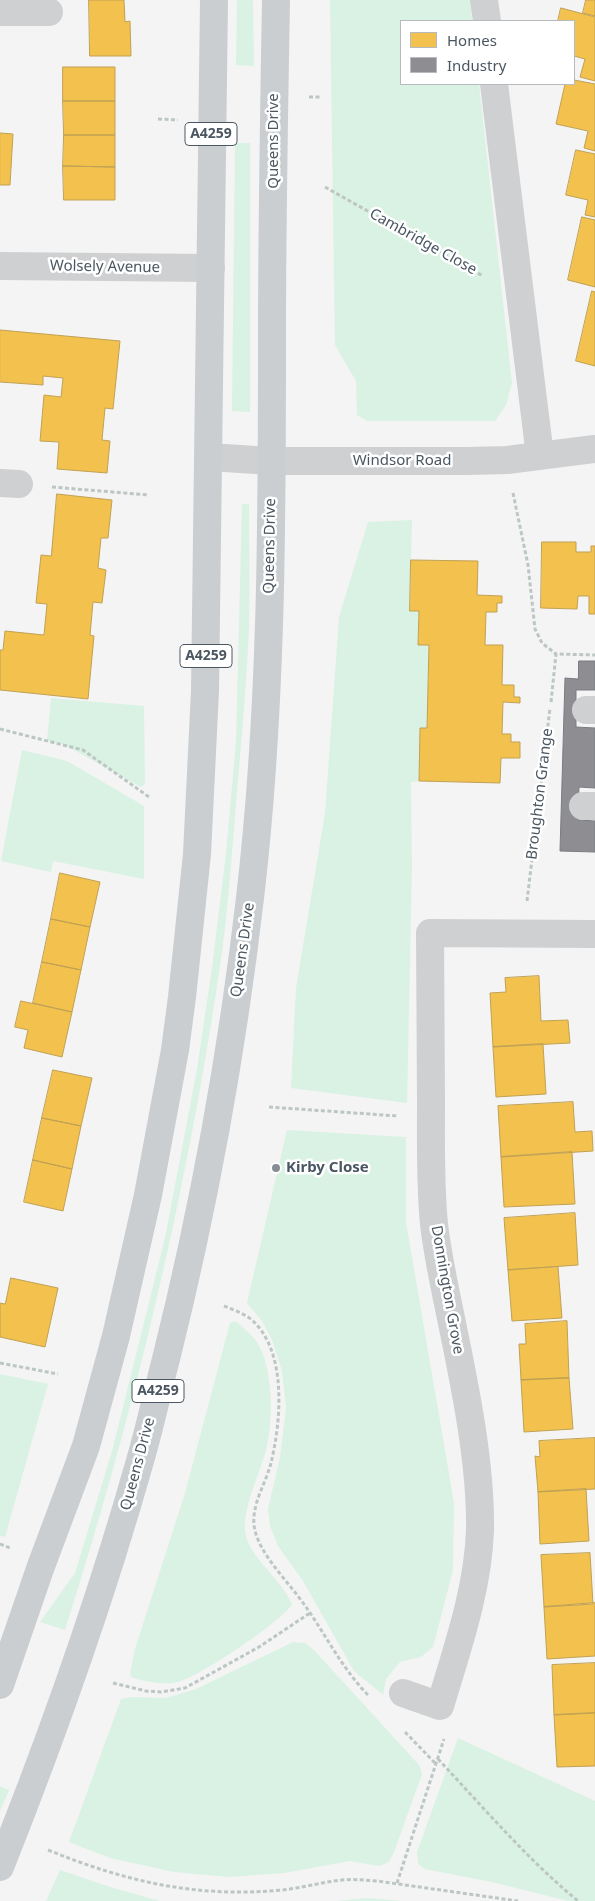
<!DOCTYPE html>
<html>
<head>
<meta charset="utf-8">
<style>
  body { margin:0 }
  #map { position:relative; width:595px; height:1901px; overflow:hidden; background:#f4f4f4; font-family:"Noto Sans",sans-serif }
  canvas { display:block }
  .legend { position:absolute; left:400px; top:20px; width:175px; height:65px; box-sizing:border-box; background:#fff; border:1px solid #b7bbc0; margin:0; padding:6px 9px; list-style:none; font-size:15px; color:#4a5661 }
  .legend li { display:flex; align-items:center; gap:10px; height:25px }
  .legend b { width:25px; border:1px solid #b7bbc0 }
</style>
</head>
<body>
<div id="map">
<canvas width="595" height="1901"></canvas>
<ul class="legend">
<li><b style="height:14px;background:#f2c14e"></b>Homes</li>
<li><b style="height:14px;background:#8d8d92"></b>Industry</li>
</ul>
</div>
<script>
const ctx = document.querySelector('canvas').getContext('2d');
ctx.lineJoin = 'round';
function fill(path, color) {
  ctx.fillStyle = color;
  ctx.fill(path, 'evenodd');
}
function strokePath(path, color, width, dash) {
  ctx.strokeStyle = color;
  ctx.lineWidth = width;
  ctx.lineCap = dash ? 'butt' : 'round';
  ctx.setLineDash(dash || []);
  ctx.stroke(path);
}
function write(font, color, halo, rows, align = 'center') {
  ctx.font = font + ' "Noto Sans",sans-serif';
  ctx.lineWidth = 5;
  ctx.setLineDash([]);
  ctx.textBaseline = 'middle';
  ctx.strokeStyle = halo;
  ctx.fillStyle = color;
  for (const [text, x, y, turn = 0] of rows) {
    ctx.save();
    ctx.translate(x, y);
    ctx.rotate((+turn || 0) * Math.PI / 180);
    ctx.textAlign = isNaN(turn) ? turn : align;
    if (halo) ctx.strokeText(text, 0, 0);
    ctx.fillText(text, 0, 0);
    ctx.restore();
  }
}
fill(new Path2D(`
  M237,0H253L254,66L236,65Z
  M330,0H470L472,21H401V84H479L512,383L506,405L495,421H367L357,415L356,381L335,345Z
  M235,143H250V412L232,411Z
  M242,504H249C249,546 250,589 249,631C246,688 241,746 236,803C231,864 227,926 217,986C184,1205 132,1420 65,1630L40,1622L75,1573L112,1451L165,1238L197,1069L212,968L226,854L236,741Z
  M412,520L410,611H419L418,645H429L427,728H420L419,781L411,782L412,867L407,1103L291,1088L296,988L325,813L339,617L368,522Z
  M51,698L144,706L145,784L141,787L65,745L47,741Z
  M22,750L67,761L144,806V879L53,861L51,872L1,861Z
  M287,1130L406,1137V1222L454,1503L453,1570L433,1647L421,1657L400,1662L386,1679L383,1695L354,1671L303,1581L278,1546L270,1526L268,1509L280,1457L286,1408L282,1371L272,1340L262,1321L247,1303Z
  M235,1321C246,1329 257,1339 262,1352C273,1378 273,1423 266,1450C260,1474 243,1506 245,1531C247,1555 282,1580 292,1604C283,1621 201,1675 181,1681C166,1686 146,1682 131,1677L130,1673L135,1649L185,1493L230,1323Z
  M0,1374L48,1384L5,1537L0,1536Z
  M293,1642L305,1643L314,1650L419,1765L422,1774L394,1852L389,1862L379,1866L350,1861L284,1873L229,1877L174,1872L110,1858L69,1842L121,1699L132,1697L166,1698L196,1689Z
  M458,1738L595,1801V1901H568L496,1883L425,1869L418,1864L417,1852Z
  M0,1786L9,1790L0,1811Z
  M60,1870L110,1887L160,1901H46Z
  M367,1898L403,1901H336Z`), '#d9f2e3');
const homes = new Path2D(`
  M89,0H124L125,22L130,21L131,56H90Z
  M586,0H595V16L583,13Z
  M561,8L595,17V81L580,77L585,59L574,56V21H558Z
  M63,67H115V101H63Z
  M574,80L595,84V151L584,148L588,131L556,124L565,84H574Z
  M63,101H115V135H64Z
  M0,133L13,134L10,185H0Z
  M64,135H115V167L63,166Z
  M576,150L595,154V217L585,215L588,200L566,195Z
  M63,166L115,167V200H64Z
  M582,217L595,220V287L568,280Z
  M592,291L595,292V366L576,361Z
  M0,330L120,341L113,409L105,408L102,440L110,441L107,473L57,469L59,442L40,441L44,395L61,397L63,378L43,376V385L0,382Z
  M57,494L112,500L108,538H101L98,568L106,570L102,603L93,602L90,635L94,636L88,699L0,690V650H3L5,631L44,635L47,604L36,603L41,555L51,556Z
  M542,542H576V552H591V546H595V614H589V596H578L577,609L541,608Z
  M411,560L478,561L477,595L502,596V603H497V612H486L485,645H503L502,685H514V697H520V703L503,702L502,734H511V742H520V758H501L500,783L419,781L420,728H427L429,645H418L419,611H410Z
  M60,873L100,882L90,927L51,919Z
  M51,919L90,927L81,970L42,962Z
  M42,962L81,970L72,1012L33,1003Z
  M539,976L541,1021L568,1020L570,1043L493,1047L490,993L506,992L505,978Z
  M21,1001L72,1012L62,1057L24,1048L28,1030L15,1027Z
  M543,1044L546,1094L496,1097L493,1047Z
  M53,1070L92,1078L81,1126L42,1118Z
  M573,1102L575,1132L592,1131L593,1151L501,1157L498,1106Z
  M42,1118L81,1126L72,1169L33,1160Z
  M572,1152L575,1204L504,1207L501,1157Z
  M33,1160L72,1169L63,1211L24,1202Z
  M575,1213L578,1265L508,1270L504,1218Z
  M558,1267L562,1318L512,1321L508,1270Z
  M11,1278L58,1288L45,1347L0,1337V1303L5,1304Z
  M567,1321L569,1378L521,1380L519,1344H526L525,1324Z
  M569,1378L573,1429L524,1432L521,1380Z
  M595,1438V1489L538,1492L535,1456L540,1457L539,1441Z
  M586,1489L589,1541L540,1544L538,1492Z
  M590,1553L593,1604L544,1607L541,1555Z
  M595,1603V1656L547,1659L544,1607Z
  M595,1663V1713L554,1715L552,1665Z
  M595,1713V1766L557,1767L554,1715Z`);
fill(homes, '#f2c14e');
strokePath(homes, '#c0a154', 1);
const industry = new Path2D(`
  M579,661H595V690H576V727L595,728V788L579,787L578,820L595,821V852L560,851L565,678L578,679Z`);
fill(industry, '#8d8d92');
strokePath(industry, '#797c83', 1);
strokePath(new Path2D(`
  M309,97H321
  M158,119L178,120
  M325,187L483,276
  M52,487L149,495
  M513,493L528,565L535,629L542,643L556,654
  M551,702L556,654L595,655
  M0,729L83,750L149,797
  M527,901L550,708
  M269,1107L398,1116
  M224,1306C234,1310 246,1314 254,1322C287,1354 281,1422 271,1463C266,1483 252,1503 254,1525C257,1553 290,1583 306,1607C327,1637 343,1670 369,1696
  M0,1363L58,1374
  M0,1544L10,1548
  M113,1683L146,1691L161,1692L185,1688L259,1647L310,1613
  M405,1732L436,1764
  M438,1759C483,1807 527,1859 578,1901
  M48,1850C127,1882 196,1898 282,1890C302,1888 322,1882 342,1880C354,1879 365,1880 377,1881L518,1901
  M397,1883L444,1739`), '#bcc7c4', 3, [4, 2.5]);
strokePath(new Path2D(`
  M484,0L487,21
  M0,12H49
  M494,84L540,456
  M0,266L211,268
  M208,457L272,461H467L507,460L595,449
  M0,483L19,484
  M586,710H595
  M583,806H595
  M403,1693L440,1706C457,1649 478,1590 480,1530C481,1466 466,1391 453,1328C446,1293 438,1259 434,1224C430,1183 431,1143 431,1102C431,1046 430,989 430,933L595,934`), '#ced0d2', 28);
strokePath(new Path2D(`
  M0,1685L41,1566L86,1446L116,1336L148,1195L175,1050L182,997L197,854L205,691L214,0
  M0,1867C53,1734 101,1599 140,1461C150,1427 157,1393 166,1359C204,1207 232,1053 250,898C272,711 272,522 272,335C272,223 274,112 276,0`), '#caced1', 28);
for (const [x, y, r, color] of [
  [276,1168,5,"#868d94"]
]) {
  const dot = new Path2D();
  dot.arc(x, y, r, 0, 2 * Math.PI);
  ctx.fillStyle = color;
  ctx.fill(dot);
  strokePath(dot, '#fff', 2);
}
for (const [x, y, w] of [
  [211,134,52],
  [206,656,52],
  [158,1391,52]
]) {
  const box = new Path2D();
  box.roundRect(x - w / 2, y - 11.5, w, 23, 4);
  ctx.fillStyle = '#fff';
  ctx.fill(box);
  strokePath(box, '#4a5661', 1);
}
write('bold 14px', '#4a5661', null, [
  ["A4259",211,134],
  ["A4259",206,656],
  ["A4259",158,1391]
]);
write('15px', '#4a5661', '#fff', [
  ["Queens Drive",274,141,-90],
  ["Cambridge Close",423,242,29],
  ["Wolsely Avenue",105,267,1],
  ["Windsor Road",402,461],
  ["Queens Drive",270,546,-89],
  ["Broughton Grange",540,794,-83],
  ["Queens Drive",243,950,-82],
  ["Donnington Grove",447,1290,80],
  ["Queens Drive",138,1464,-75]
]);
write('bold 15px', '#4a5661', '#fff', [
  ["Kirby Close",286,1168]
], 'left');
</script>
</body>
</html>
